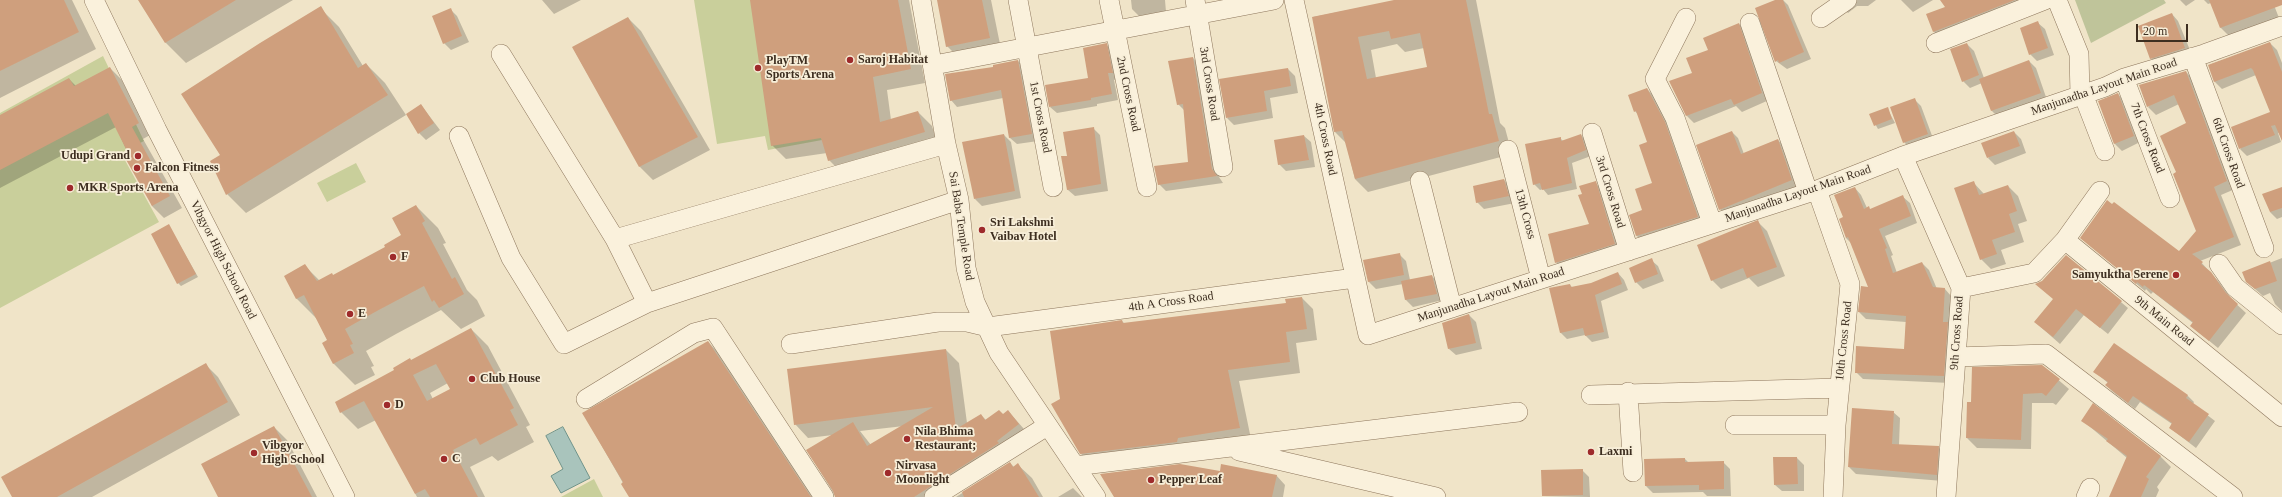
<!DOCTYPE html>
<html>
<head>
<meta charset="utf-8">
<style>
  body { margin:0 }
  #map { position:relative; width:2282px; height:497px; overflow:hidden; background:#f0e4c8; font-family:"Times New Roman",serif }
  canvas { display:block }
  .scale { position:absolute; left:2136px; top:24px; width:52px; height:18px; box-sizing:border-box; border:2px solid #3d2e20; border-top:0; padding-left:5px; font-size:12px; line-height:14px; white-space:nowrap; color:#3d2e20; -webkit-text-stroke:3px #f7eed8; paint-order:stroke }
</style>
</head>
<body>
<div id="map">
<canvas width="2282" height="497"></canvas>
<div class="scale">20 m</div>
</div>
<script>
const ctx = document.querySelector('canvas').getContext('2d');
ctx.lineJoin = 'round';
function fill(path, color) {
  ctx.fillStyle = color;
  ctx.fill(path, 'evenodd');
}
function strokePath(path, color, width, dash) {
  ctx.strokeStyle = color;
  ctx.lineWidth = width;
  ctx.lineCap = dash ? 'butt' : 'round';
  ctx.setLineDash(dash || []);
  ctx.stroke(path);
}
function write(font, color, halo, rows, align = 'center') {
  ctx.font = font + ' "Times New Roman",serif';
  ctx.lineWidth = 3.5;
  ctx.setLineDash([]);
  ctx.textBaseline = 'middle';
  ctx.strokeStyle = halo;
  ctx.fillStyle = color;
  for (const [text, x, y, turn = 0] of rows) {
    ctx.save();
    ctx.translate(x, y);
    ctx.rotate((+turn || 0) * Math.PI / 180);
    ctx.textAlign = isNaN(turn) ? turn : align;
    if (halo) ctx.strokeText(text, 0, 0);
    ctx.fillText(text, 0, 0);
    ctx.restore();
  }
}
fill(new Path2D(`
  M694,0H801L822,140L768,150L765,136L717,144Z
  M103,56L144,141L121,153L159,222L0,308V113Z
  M356,163L366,182L327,202L317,183Z
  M594,479L603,497H561Z`), '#c9cf9b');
fill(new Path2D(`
  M2075,0H2164L2166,3L2091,43Z`), '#bfc49a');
const water = new Path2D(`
  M563,427L590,478L561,493L551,476L563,469L546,436Z`);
fill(water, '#a9c4bc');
strokePath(water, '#6f938a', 1);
fill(new Path2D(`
  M0,0H72L96,49L0,98Z
  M139,0H293L186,63L166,43Z
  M542,0H581L554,14Z
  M751,0H909L925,83L887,90L891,120L918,112L932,126L938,146L843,174L829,160L827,153L786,159L772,145Z
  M939,0H991L1001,49L959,58L947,46Z
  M1131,0H1165L1166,12L1139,16L1132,9Z
  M1399,0H1476L1500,123L1505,128L1512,154L1368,192L1355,179L1346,143L1335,132L1313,17ZM1397,44L1405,52L1424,48L1428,68L1376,78L1371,50Z
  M1777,0H1783L1788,5L1811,59L1787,69L1776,61Z
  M1835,0H1876L1868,6H1857L1848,13Z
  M1901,0H1933L1913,12Z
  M1941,0H2026L1950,48L1934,32L1927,15L1946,8Z
  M2180,0H2195L2186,6Z
  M2204,0H2272L2279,18L2229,36L2221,28L2211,3L2208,4Z
  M320,8L339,27L363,66L366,64L385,83L406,115L246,213L227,194L221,156Z
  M450,9L457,16L469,42L451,50L444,43Z
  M2172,14L2178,21L2192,55L2158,65L2151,58Z
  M628,18L641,31L710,150L653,180L640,167L573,48Z
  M2038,23L2045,29L2054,55L2037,61L2030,54Z
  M1739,24L1746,31L1769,100L1742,112L1736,106L1694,123L1687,116L1693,74L1709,51Z
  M2270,43L2277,50L2282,63V131L2278,133L2281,142L2247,156L2240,149L2271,113L2256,75L2222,89L2215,82L2209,65Z
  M1106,44L1113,51L1118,79L1114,80L1118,100L1097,104V106L1057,113L1050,107L1089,79Z
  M1967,44L1974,51L1984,78L2029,61L2036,68L2047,100L1999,118L1992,111L1982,83L1970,88L1963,81Z
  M1193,58L1200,65L1219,177L1223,183L1166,191L1159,184L1189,163L1185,111L1178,104Z
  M1018,61L1025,68L1038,141L1017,144L1010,138L1003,98L957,107L951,100L994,68Z
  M110,68L122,80L150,135L143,139L182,208L164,218L152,206L116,127L0,188V116L69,79L76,86Z
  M1288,69L1295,76L1298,93L1270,98L1273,118L1234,125L1227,118Z
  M2186,72L2194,80L2235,189L2221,195L2241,245L2200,261L2219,282L2232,300L2246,313L2218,348L2191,326L2193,323L2153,292L2151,294L2146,289L2145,291L2081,238L2179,252L2197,231L2177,173L2187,124L2179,104L2156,115L2148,107Z
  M1647,89L1654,96L1671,130L1704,224L1644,243L1637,236L1630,215L1643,211L1653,183L1648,142L1639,116L1635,111Z
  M2118,94L2125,101L2140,142L2122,151L2115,144L2099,102Z
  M1914,99L1921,106L1934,141L1911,149L1904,142Z
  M421,105L440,130L426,140L419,133Z
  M1887,108L1895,123L1878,129L1870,115Z
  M1093,128L1100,135L1108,191L1075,196L1068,190V156Z
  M1732,132L1738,138L1744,154L1778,140L1784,146L1798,187L1726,216L1720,209Z
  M2014,132L2021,139L2026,153L1995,165L1988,158Z
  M1004,135L1011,142L1021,198L982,206L975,199Z
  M1581,135L1586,141L1591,156L1572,163L1577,189L1548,195L1543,189L1540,190L1534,184L1560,138L1564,142Z
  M1304,136L1311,142L1315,167L1286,171L1279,164Z
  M1504,180L1511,187L1515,203L1484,209L1477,202Z
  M1973,182L1984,194L2008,186L2018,196L2027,221L2018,224L2024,242L2001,250L2006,264L1991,269L1981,259Z
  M1595,183L1602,189L1621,250L1563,269L1556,262L1591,225L1583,194Z
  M1855,188L1861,195L1867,208L1870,210L1903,197L1910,203L1917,223L1885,236L1893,255L1891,256L1897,273L1922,263L1929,270L1937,289H1945L1951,296L1950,383L1863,379L1856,372L1905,350L1906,322L1866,319L1859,312L1870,288L1851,243L1846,238L1844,217Z
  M2282,188V217L2277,219L2270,212Z
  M416,206L438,228L446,243L443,244L467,290L477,300L485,316L461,329L441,310L396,334L366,351L374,366L371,367L375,375L355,385L334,364L323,343L328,341L317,319L296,298L305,266L320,281L334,276L386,247L403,236Z
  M1758,222L1767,231L1785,276L1758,287L1749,278L1721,289L1712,280Z
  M169,226L198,277L181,286L178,283Z
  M1399,254L1406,261L1410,280L1432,276L1439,283L1443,300L1413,307L1406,300L1403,284L1376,289L1369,282L1364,261Z
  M2066,256L2128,308L2108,334L2084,315L2060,344L2035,322L2054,299L2037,284L2043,281Z
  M2282,258V311L2275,304L2270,293L2263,296L2247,282L2244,273Z
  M1651,260L1658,266L1664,281L1643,289L1636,282Z
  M1618,273L1624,280L1628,290L1601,301L1609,338L1592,342L1585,335L1567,339L1560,332L1570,285L1573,288L1592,284Z
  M1302,298L1313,309L1317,340L1296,343L1300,373L1239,381L1251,439L1093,465L1081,454L1061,399L1122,321L1125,324L1287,304V300Z
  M1469,315L1476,322L1482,349L1456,355L1449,349Z
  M471,329L488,346L530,425L526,427L534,442L498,461L492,456L470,467L485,497H417L376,420L358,429L341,412L412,361ZM448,383L451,390L433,399L430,393Z
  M708,342L721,355L814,497H631L583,413Z
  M946,350L959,363L967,423L981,415L986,420L1003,415L1008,411L1032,438L947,497H836L807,450L833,435L808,438L795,424ZM904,426L871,445L860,431Z
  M205,364L218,377L240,415L92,497H13Z
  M2042,366L2069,389L2056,405L2053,403H2032L2031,449L1977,448L1967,438L1972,403Z
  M2095,372L2187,395L2194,402L2193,404L2215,421L2196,448L2170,428L2172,424L2140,402L2135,409L2113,392L2106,385L2108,383Z
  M1893,412L1900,418L1899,445L1938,447L1945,454L1943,481L1856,474L1849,467Z
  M2082,420L2160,456L2171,467L2157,487L2159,490L2156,497H2114L2127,458Z
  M274,427L287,440L317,497H219Z
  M1797,458L1804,465V491H1782L1775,485Z
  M1685,459L1689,463L1723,462L1730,469L1731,496H1707L1703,492L1653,493L1646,486L1645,460Z
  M1010,463L1014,467L1018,465L1032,478L1043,497H956Z
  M1582,470L1589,477L1590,497L1543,496Z
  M1221,472L1276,475L1285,485L1283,497H1115Z
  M1073,488L1082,497H1058Z`), '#0003');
fill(new Path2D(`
  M0,0H64L79,32L0,71Z
  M138,0H236L165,43Z
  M750,0H898L911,69L873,77L880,122L918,111L925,132L828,161L821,138L771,146Z
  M937,0H982L990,38L946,47Z
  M1394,0H1466L1489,114H1492L1499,141L1355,179L1342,131L1334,132L1312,17ZM1389,31L1391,39L1420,33L1427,67L1367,79L1358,37Z
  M1775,0H1783L1804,52L1779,63L1778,60L1775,62L1755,8Z
  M1940,0H2015L1933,32L1926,14L1945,7Z
  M2209,0H2282V5L2220,28Z
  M321,6L358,68L366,63L388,95L226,195L210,161L220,155L181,94L260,43Z
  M451,8L462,36L443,44L432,16Z
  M2172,13L2185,48L2150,59L2138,26Z
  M628,17L698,137L639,167L572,47Z
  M2038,21L2048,48L2029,55L2020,28Z
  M1739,23L1762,93L1734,105L1731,99L1686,116L1669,81L1692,73L1686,58L1708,50L1703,38Z
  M2270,42L2282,72V141L2275,125L2271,126L2275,135L2239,149L2231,127L2270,112L2253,70L2251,68L2214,82L2208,65Z
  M1107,43L1113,73H1108L1112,94L1091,98V100L1049,107L1045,85L1088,78L1083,48Z
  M1967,43L1979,75L1962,82L1950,49Z
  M1193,57L1212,169L1217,176L1158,185L1154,166L1188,162L1183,104L1177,105L1168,61Z
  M1018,60L1032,134L1009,138L1001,90L950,101L945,74L993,67V65Z
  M2029,60L2041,93L1991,111L1979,79Z
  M110,67L139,123L132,127L170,196L152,206L124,156L128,153L108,113L0,170V115L69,78L74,86Z
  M1288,68L1291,86L1264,91L1267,111L1226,118L1219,79Z
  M2186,71L2227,181L2214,187L2234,237L2192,254L2203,262L2201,264L2211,272L2226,293L2238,304L2209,341L2190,326L2193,322L2144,285L2143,287L2137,282L2136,284L2080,238L2107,200L2112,204L2114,202L2179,251L2196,231L2173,174L2176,172L2160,136L2186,123L2174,95L2147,107L2139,85Z
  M1647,88L1665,122L1698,217L1636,236L1629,215L1642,210L1635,189L1652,183L1639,145L1647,142L1636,111L1634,112L1628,95Z
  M2118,93L2134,136L2114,144L2098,101Z
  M1915,98L1928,134L1903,143L1890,107Z
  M421,104L434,123L418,134L406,114Z
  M1888,107L1892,119L1874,126L1869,114Z
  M1094,127L1101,184L1067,190L1061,156H1067L1063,132Z
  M1732,131L1741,154L1778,139L1792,180L1719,210L1696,145Z
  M2014,131L2020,146L1987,158L1981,143Z
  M1004,134L1015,191L974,199L962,142Z
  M1581,134L1586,150L1567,158L1572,183L1542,190L1540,183L1533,185L1525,144L1561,137V141Z
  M1304,135L1309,160L1278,165L1274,140Z
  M1504,179L1509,196L1476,203L1473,186Z
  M1596,181L1615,244L1555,263L1548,234L1589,224L1578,195L1582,194L1579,186Z
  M1974,181L1979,195L2008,185L2017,211L2009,214L2015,232L1992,240L1997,254L1980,260L1954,188Z
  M1855,187L1864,209L1869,206L1870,209L1903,195L1911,216L1879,229L1887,248L1885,249L1893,273L1922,262L1933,287L1945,288L1943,322H1948L1944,376L1855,373L1856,346L1904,349L1906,316L1858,312L1861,286L1868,287L1848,237L1846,238L1839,219L1843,217L1834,195Z
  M2282,187V208L2270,212L2262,194Z
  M416,205L425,221L422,223L452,279L455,277L464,294L439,308L434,300L432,302L424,286L375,312L345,329L353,344L350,345L354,353L333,364L322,343L327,340L304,295L296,299L284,276L305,264L317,281L332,273L333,275L385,247L384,245L401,235L392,218Z
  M1758,220L1777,267L1747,278L1743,268L1711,281L1697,245Z
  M169,224L196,274L177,284L151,234Z
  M1400,253L1404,275L1368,282L1363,260Z
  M2066,255L2122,301L2100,328L2076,309L2053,337L2034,322L2053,299L2035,284L2042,281Z
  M1652,258L1658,274L1635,283L1629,268Z
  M2270,261L2277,281L2255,289L2246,282L2242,272Z
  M1618,272L1622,284L1595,295L1604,332L1585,336L1583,328L1560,333L1549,288L1570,284L1571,287L1591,283Z
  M1432,275L1437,294L1405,300L1401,281Z
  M1302,297L1307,329L1286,332L1290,362L1228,370L1240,428L1178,438L1177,442L1080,454L1051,404L1060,399L1050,331L1122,320L1123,323L1286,303L1285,299Z
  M1469,314L1476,343L1448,349L1442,323Z
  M471,328L514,408L510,410L518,425L480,445L476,438L453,450L478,497H430L425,489L415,494L364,401L340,413L335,402L394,370L393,368L410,358L411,360ZM436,364L450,389L427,401L413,375Z
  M708,341L811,497H629L621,484L623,482L582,413Z
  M2114,343L2188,395L2186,398L2209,414L2189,442L2169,428L2172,423L2133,396L2128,403L2105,385L2108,382L2093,372Z
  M946,349L956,429L981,414L985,420L999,410L1003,414L1008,410L1019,424L997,441L999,443L914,497H835L833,491L806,450L853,422L867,446L933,407L794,425L787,369Z
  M206,363L228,402L57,497H12L1,477Z
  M2042,365L2060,379L2046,396L2042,393L2023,394L2021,440L1966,438L1967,402H1971L1972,367Z
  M2093,403L2161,456L2146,477L2149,479L2141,497H2109L2127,456L2106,441L2108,439L2081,421Z
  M1852,408L1894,411L1892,444L1939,446L1937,475L1848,467Z
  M274,426L312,497H218L201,464Z
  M1773,457H1797L1798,484L1774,485Z
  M1685,458V462L1724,461V489L1699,490V485L1645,486L1644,459Z
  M1010,462L1013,467L1018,463L1039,497H964L962,492Z
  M1180,464L1220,471L1221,464L1277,475L1272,497H1114L1100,474Z
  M1583,469V495L1542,496L1541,470Z`), '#cf9f7d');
const minor = new Path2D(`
  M94,0L157,130L345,497
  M921,0L946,144L959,200L966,268L975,302L999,353L1096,497
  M1018,0L1053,187
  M1109,0L1147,187
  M1195,0L1223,167
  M1294,0L1368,335L1817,190L1903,156L2105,87L2124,78L2204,54L2282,26
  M2057,0L2079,54L2080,95
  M1686,18L1655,79L1675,118L1712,223
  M1821,18L1847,0
  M1750,23L1808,192
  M1936,43L2045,0
  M501,54L615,239L647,303
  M2193,57L2264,248
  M934,65L1274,0
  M2124,78L2170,198
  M2083,94L2105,151
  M1592,133L1629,251
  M459,136L511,258L564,344L647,303L959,200
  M1508,150L1541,279
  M1903,156L1961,288L1946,497
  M1420,181L1452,308
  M1817,190L1850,284L1836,425L1833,497
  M615,239L946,144
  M2065,240L2100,191
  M2219,264L2235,287L2282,325
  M1961,288L2034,273L2065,240L2282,417
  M791,344L938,322H967L988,327L1355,278
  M1956,357L2046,354L2233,497
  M1628,392L1633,472
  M1591,395L1839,388
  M586,399L694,333L713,328L824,497
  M1735,425H1836
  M1239,451L1436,497
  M1075,466L1518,412
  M934,497L1047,426
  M2086,497L2090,488`);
strokePath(minor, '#8d765c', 20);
strokePath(minor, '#faf1dc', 19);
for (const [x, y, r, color] of [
  [850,60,4,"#9e2a2b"],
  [758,68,4,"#9e2a2b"],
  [138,156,4,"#9e2a2b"],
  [137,168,4,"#9e2a2b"],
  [70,188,4,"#9e2a2b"],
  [982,230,4,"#9e2a2b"],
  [393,257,4,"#9e2a2b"],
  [2176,275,4,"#9e2a2b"],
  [350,314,4,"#9e2a2b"],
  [472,379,4,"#9e2a2b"],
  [387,405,4,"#9e2a2b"],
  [907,439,4,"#9e2a2b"],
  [1591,452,4,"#9e2a2b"],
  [254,453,4,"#9e2a2b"],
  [444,459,4,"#9e2a2b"],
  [888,473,4,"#9e2a2b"],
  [1151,480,4,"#9e2a2b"]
]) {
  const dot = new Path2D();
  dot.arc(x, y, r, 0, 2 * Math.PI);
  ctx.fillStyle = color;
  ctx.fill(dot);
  strokePath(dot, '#f7eed8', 1.5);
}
write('bold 12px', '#3d2e20', '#f7eed8', [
  ["Saroj Habitat",858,60],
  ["PlayTM",766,61],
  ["Sports Arena",766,75],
  ["Udupi Grand",130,156,"right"],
  ["Falcon Fitness",145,168],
  ["MKR Sports Arena",78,188],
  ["Sri Lakshmi",990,223],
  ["Vaibav Hotel",990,237],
  ["F",401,257],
  ["Samyuktha Serene",2168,275,"right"],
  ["E",358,314],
  ["Club House",480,379],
  ["D",395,405],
  ["Nila Bhima",915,432],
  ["Restaurant;",915,446],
  ["Vibgyor",262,446],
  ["High School",262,460],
  ["Laxmi",1599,452],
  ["C",452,459],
  ["Nirvasa",896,466],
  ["Moonlight",896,480],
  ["Pepper Leaf",1159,480]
], 'left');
write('12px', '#3d2e20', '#f7eed8', [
  ["3rd Cross Road",1209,84,81],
  ["Manjunadha Layout Main Road",2104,87,-19],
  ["2nd Cross Road",1128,94,78],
  ["1st Cross Road",1040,117,79],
  ["7th Cross Road",2147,138,69],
  ["4th Cross Road",1325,139,78],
  ["6th Cross Road",2228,153,70],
  ["3rd Cross Road",1610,192,73],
  ["Manjunadha Layout Main Road",1798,194,-19],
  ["13th Cross",1525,214,75],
  ["Sai Baba Temple Road",961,226,81],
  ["Vibgyor High School Road",223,260,63],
  ["Manjunadha Layout Main Road",1491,295,-18],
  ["4th A Cross Road",1171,302,-8],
  ["9th Main Road",2164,321,39],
  ["9th Cross Road",1957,333,-86],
  ["10th Cross Road",1844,341,-84]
]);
</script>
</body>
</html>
